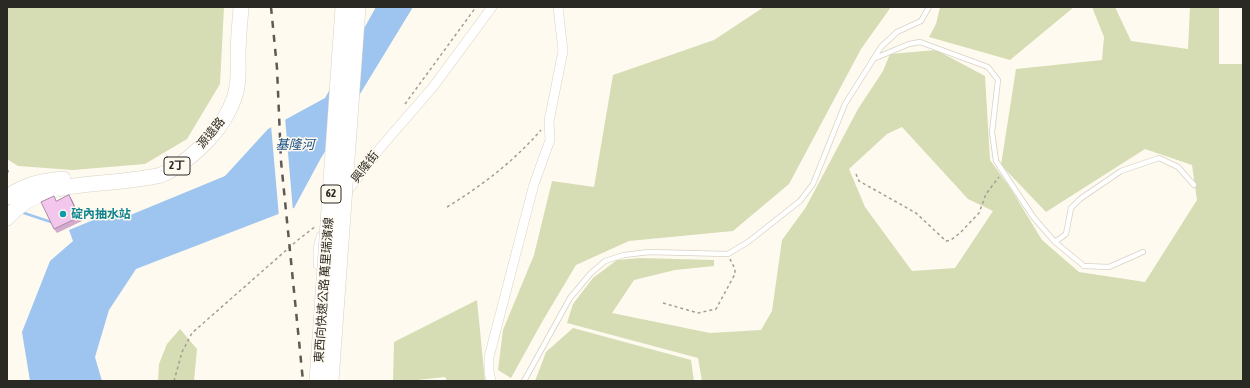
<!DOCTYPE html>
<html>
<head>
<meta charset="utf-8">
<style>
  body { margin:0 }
  #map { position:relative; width:1250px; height:388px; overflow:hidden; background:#fffaef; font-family:"Asap Condensed",sans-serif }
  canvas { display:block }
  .frame { position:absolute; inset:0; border:8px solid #2b2924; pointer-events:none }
</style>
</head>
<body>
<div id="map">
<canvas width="1250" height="388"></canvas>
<div class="frame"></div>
</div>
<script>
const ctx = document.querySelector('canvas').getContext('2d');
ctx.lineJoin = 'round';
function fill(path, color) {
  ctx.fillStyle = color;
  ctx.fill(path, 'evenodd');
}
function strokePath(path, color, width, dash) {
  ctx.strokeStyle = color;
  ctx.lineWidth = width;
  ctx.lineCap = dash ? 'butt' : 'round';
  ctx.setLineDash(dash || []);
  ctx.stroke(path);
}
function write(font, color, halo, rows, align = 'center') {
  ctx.font = font + ' "Asap Condensed","Noto Sans TC",sans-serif';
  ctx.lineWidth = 3;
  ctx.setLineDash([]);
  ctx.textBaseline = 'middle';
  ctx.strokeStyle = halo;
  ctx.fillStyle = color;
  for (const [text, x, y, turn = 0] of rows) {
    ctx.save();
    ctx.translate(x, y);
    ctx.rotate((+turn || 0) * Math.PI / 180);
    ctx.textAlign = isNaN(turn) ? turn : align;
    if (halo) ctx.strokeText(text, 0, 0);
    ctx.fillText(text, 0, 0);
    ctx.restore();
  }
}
fill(new Path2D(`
  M7,7H224L220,84L187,139L145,164L73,170L18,166L7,159Z
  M764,7H891L861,49L789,184L733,231L629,241L576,265L542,322L511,378L498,370L503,330L534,255L552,181L594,187L613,75L714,40Z
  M940,7H1074L1010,60L929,37L936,24Z
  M1092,7H1115L1131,41L1188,49L1190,7H1219V64H1243V381H702L698,358L567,323L573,304L593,278L617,260L640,258L714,260V266L675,270L634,280L612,313L710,333L761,330L772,311L782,240L806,207L858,109L883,71L890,54L936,50L985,76L990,160L1011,189L1042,240L1079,272L1145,282L1197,200L1192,165L1145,149L1046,212L1001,165L1016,69L1102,60L1104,37ZM902,127L968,199L993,211L955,268L912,271L865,207L849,169L887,134Z
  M477,300L485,381H447L445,377L408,381H393L394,342Z
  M573,328L691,360L694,381H535L546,352Z
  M180,329L197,349L194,381H158L159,364L167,344Z`), '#d6ddb4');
fill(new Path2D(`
  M376,7H413L321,158L294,208L136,269L109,310L95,357L102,381H30L22,332L50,261L73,241L69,230L120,209L128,216L225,176L268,129L325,98Z`), '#9ec5ef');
fill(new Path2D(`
  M285,118L293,211L279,217L271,125Z`), '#fffaef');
strokePath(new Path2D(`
  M21,212L54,223`), '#9ec5ef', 2.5);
const lane = new Path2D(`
  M873,59L909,44L920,42L988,67L998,80L992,132L996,161L1034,218L1055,242L1084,266L1109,267L1143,252
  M1055,242L1066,234L1071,208L1080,199L1121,171L1159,158L1178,167L1194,185
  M524,381L570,298L591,273L605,261L624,255L649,252L728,254L748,242L800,201L813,184L845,104L881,47L897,32L921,21L929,7`);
const street = new Path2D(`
  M346,193L381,147L433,87L492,7
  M318,265V249L321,236
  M491,381L489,372V357L534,184L550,140L549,121L563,51L558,7`);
const primary = new Path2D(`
  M7,197C26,184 41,181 63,179
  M7,218C41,179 91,187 137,179C144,178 154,177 161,175C180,167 195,153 209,139C221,126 235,104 237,86C239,76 238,65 238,55C238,39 240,23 241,7`);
strokePath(lane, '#d8d2c5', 6);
strokePath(street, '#d8d2c5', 10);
strokePath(primary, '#d8d2c5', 16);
strokePath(new Path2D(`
  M405,104L476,7
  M856,174L859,181L916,213L946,241L951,240L960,233L979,213L986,194L999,177
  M447,207C483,185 514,161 541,130
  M663,303L698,313L716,309L735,274V269L730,259
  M174,381L182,352L192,333L299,239L316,226`), '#a29e96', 1.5, [3, 3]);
strokePath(lane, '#fff', 4.5);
strokePath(street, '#fff', 9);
strokePath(primary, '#fff', 15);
strokePath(new Path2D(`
  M271,7L277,68L281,161L303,381`), '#5d5a54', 2.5, [7, 7]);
const highwayBridge = new Path2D(`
  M318,381L344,7
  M330,381L357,7`);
strokePath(highwayBridge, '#d8d2c5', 18, []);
strokePath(highwayBridge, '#fff', 17);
fill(new Path2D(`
  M69,195L72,200L82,221L57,233L54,229L57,201Z`), '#d1aacd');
fill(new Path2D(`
  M7,168L9,171L7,176Z
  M69,195L72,200L82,221L79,217Z`), '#aa8ba7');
const building = new Path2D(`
  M69,195L79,217L54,229L41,202L54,196L56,201Z`);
fill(building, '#f3c6ee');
strokePath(building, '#aa8ba7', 1);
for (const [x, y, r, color] of [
  [63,214,4,"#0f9aa8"]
]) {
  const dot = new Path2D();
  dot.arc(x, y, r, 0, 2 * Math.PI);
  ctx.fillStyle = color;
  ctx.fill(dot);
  strokePath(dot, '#fffaef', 1.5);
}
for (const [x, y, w] of [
  [177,166,26],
  [331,194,20]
]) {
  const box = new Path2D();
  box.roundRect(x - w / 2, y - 9, w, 18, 3);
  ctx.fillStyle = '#fffaef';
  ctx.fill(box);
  strokePath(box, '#2b2924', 1);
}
write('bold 11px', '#2b2924', null, [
  ["2丁",177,166],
  ["62",331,194]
]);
write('12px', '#2b2924', '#fffaef', [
  ["源遠路",211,133,-51],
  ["興隆街",365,167,-52],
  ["東西向快速公路 萬里瑞濱線",324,290,-86]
]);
write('bold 12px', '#0d838f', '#fffaef', [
  ["碇內抽水站",71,214]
], 'left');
write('italic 13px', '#1a5185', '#fffaef', [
  ["基隆河",295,145]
]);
</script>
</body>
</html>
